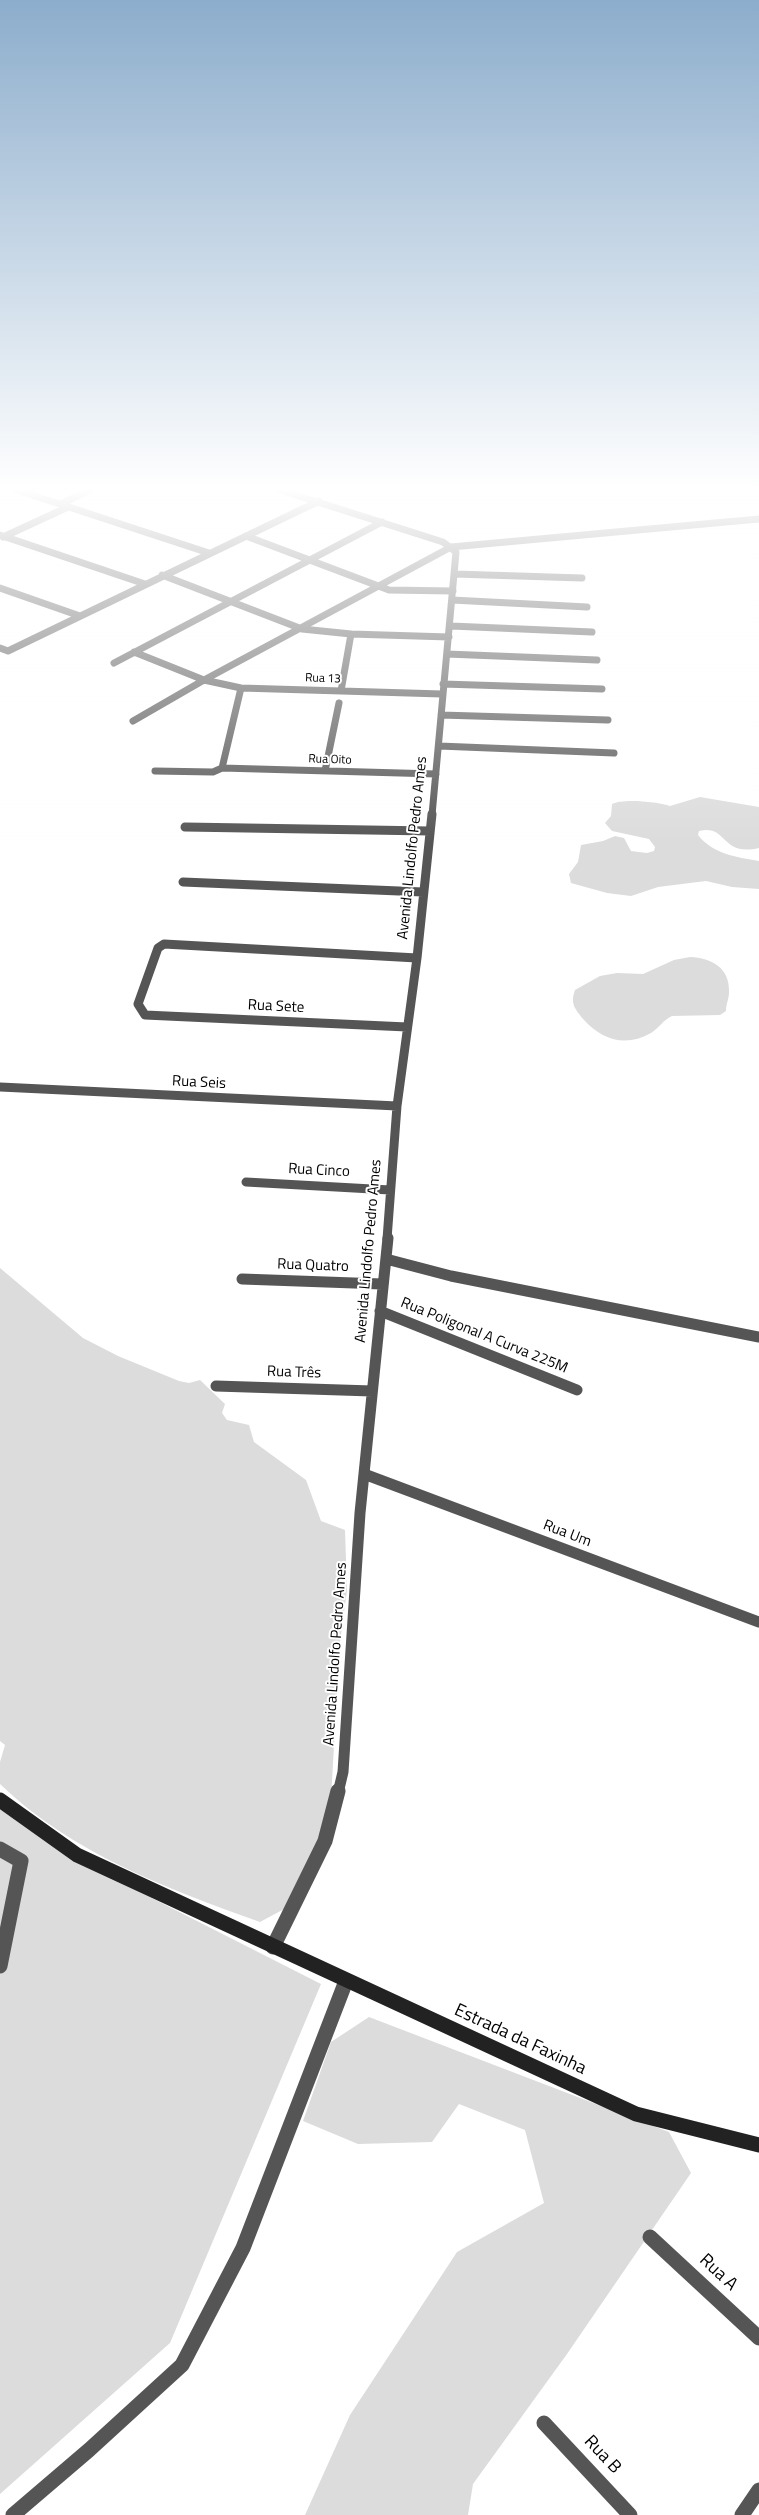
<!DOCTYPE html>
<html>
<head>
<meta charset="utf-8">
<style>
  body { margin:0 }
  canvas { display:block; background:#fff }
</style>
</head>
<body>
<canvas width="759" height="2515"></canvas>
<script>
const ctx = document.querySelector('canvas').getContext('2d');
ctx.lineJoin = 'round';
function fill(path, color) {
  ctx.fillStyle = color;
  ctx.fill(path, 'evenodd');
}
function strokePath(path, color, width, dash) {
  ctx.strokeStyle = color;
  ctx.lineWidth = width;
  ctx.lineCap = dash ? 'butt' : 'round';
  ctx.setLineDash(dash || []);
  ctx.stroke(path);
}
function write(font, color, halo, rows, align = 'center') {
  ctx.font = font + ' "Titillium Web",sans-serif';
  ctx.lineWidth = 4;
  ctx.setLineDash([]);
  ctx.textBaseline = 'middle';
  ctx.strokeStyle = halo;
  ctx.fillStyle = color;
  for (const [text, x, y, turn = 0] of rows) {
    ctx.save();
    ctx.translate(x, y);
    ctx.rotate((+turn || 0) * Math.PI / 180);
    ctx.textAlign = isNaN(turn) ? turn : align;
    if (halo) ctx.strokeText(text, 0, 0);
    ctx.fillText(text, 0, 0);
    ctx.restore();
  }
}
fill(new Path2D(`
  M700,797L759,807V848C720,857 728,824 699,831L698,835C713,854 736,857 759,861V889L732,887L706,881L658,887L631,896L607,893L571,883L569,874L578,862L581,845L603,841L615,836L624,838L631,851L647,853L654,851L655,847L649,839L612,831L605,823L611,816L612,804C623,798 659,802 670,806Z
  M690,957C712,958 730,968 729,992C729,999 726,1004 726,1011L720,1015L672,1016C663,1020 659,1028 651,1033C627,1047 603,1041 584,1020C575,1009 570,1004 575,990L600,976L617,973L643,974L674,960Z
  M0,1268L83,1338L118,1356L179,1381L189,1383L200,1380L225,1404L222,1413L227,1420L249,1425L254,1442L306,1480L321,1521L345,1530L347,1590L340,1642L331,1798L310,1866L286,1908L260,1922C168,1889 71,1853 0,1784V1762L5,1745L0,1741Z
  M0,1805L73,1858L321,1984L170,2343L0,2494Z
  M369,2017L669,2132L691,2173L567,2354L473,2484L468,2515H305L350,2415L457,2252L544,2203L525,2130L459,2104L432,2142L358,2144L303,2121L331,2042Z`), '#dcdcdc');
strokePath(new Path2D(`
  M17,490L209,553
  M280,490L443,542L456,552L432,815
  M61,504L90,490
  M0,535L145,584
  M246,536L389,590L453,591
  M3,537L68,507
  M455,574L582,578
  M162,575L302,629L351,634L449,637
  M0,588L80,616
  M452,600L587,607
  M451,626L592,632
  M0,648L8,651L319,501
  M134,652L204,680L241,688L442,694
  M447,654L597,660
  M114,663L382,522
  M443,684L602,689
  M341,691L351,634
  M441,715L608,720
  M133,721L204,680L451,547L759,519
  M439,746L614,753
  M222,768L241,688
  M155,771L213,772L222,768L436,774
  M325,771L339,703`), '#555', 7);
strokePath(new Path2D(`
  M185,827L430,831
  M183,882L423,892
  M407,1027L145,1015L138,1004L158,948L164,944L417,958
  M0,1087L397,1106
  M246,1182L390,1190
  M387,1239L397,1106L417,958L432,814`), '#555', 9);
strokePath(new Path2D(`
  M386,1259L451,1276L759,1337
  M242,1279L382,1284
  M380,1311L577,1390
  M216,1386L372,1391
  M364,1474L759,1622
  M338,1793L343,1772L360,1513L388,1238`), '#555', 11);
strokePath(new Path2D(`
  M0,1849L21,1861L0,1966
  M273,1947L325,1841L338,1791
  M650,2237L759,2338
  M544,2423L630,2515
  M13,2515L89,2450L182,2365L243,2248L346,1981
  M742,2515L759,2490`), '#555', 15);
strokePath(new Path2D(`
  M0,1800L77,1855L636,2114L759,2145`), '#222', 15);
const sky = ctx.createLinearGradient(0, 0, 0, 843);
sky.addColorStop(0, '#8cadcc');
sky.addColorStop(0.58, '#fff');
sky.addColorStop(1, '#ffffff00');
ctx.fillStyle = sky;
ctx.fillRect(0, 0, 759, 843);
write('12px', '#000', '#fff', [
  ["Rua 13",323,679,2],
  ["Rua Oito",330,760,2]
]);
write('15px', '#000', '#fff', [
  ["Avenida Lindolfo Pedro Ames",413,848,-84],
  ["Rua Sete",276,1007,3],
  ["Rua Seis",199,1083,3],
  ["Rua Cinco",319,1171,3],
  ["Avenida Lindolfo Pedro Ames",369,1251,-85],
  ["Rua Quatro",313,1266,2],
  ["Rua Poligonal A Curva 225M",484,1336,22],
  ["Rua Três",294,1373,2],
  ["Rua Um",567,1534,21],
  ["Avenida Lindolfo Pedro Ames",336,1654,-86]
]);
write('18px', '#000', '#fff', [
  ["Estrada da Faxinha",520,2040,25],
  ["Rua A",718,2273,43],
  ["Rua B",602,2455,47]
]);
</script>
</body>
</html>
